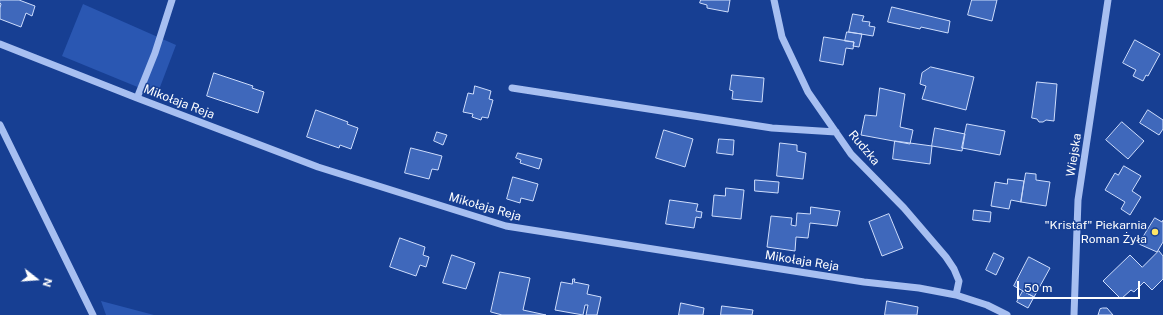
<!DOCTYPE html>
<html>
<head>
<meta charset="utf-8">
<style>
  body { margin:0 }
  #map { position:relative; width:1163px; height:315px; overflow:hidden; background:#173f93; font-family:"Public Sans",sans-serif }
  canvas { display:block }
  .north { position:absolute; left:16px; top:259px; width:40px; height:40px; -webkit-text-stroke:3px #173f93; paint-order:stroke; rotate:107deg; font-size:11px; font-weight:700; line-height:16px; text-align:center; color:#fff }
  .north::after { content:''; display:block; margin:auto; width:14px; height:18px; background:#fff; clip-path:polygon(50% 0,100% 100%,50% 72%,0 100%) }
  .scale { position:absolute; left:1017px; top:281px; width:123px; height:18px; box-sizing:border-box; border:2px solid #fff; border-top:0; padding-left:5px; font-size:12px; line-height:14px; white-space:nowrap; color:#fff; -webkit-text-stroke:3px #173f93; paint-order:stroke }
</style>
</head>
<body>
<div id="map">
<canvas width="1163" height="315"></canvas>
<div class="north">N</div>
<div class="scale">50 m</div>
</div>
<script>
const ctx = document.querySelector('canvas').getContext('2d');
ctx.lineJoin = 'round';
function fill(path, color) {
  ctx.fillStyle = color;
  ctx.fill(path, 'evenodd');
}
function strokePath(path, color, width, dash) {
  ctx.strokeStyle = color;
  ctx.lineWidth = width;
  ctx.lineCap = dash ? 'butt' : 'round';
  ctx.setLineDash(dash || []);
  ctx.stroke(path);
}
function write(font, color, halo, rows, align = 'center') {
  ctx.font = font + ' "Public Sans",sans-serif';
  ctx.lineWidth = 3;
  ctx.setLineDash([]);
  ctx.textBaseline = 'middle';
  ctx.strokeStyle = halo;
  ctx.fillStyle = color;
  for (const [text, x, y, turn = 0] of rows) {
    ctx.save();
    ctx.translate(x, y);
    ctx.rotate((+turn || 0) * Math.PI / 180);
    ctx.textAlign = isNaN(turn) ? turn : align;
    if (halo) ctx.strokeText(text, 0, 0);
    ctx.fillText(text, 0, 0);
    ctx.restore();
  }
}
fill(new Path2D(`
  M83,4L176,45L157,95L62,56Z
  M101,301L154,315H106Z`), '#2a57b2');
const building = new Path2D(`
  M0,0H19L35,6L32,16L26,13L21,27L0,19V8L1,4L0,3Z
  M701,0H730L728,12L707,8V5L700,3Z
  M972,0H997L992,21L968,15Z
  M892,7L950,21L948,33L921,27L920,29L888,22Z
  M853,14L864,16L862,21L870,22L869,26L875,27L873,36L849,32Z
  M847,32L862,34L859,47L853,46L854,42L845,41Z
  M824,37L854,42L853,49L846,48L843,65L820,61Z
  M1135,40L1160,54L1148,76L1146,75L1143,81L1133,76L1136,70L1123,63Z
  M931,67L974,77L966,110L922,99L926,86L920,84L922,73Z
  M214,73L253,86L252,88L264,92L258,113L207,96Z
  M732,75L764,78L762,102L732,99L733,91L730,90Z
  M1037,82L1057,84L1054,121L1046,120L1043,122H1039L1037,119L1032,118Z
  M475,86L491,91L489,99L493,100L488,118L482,117L481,120L472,117L473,114L463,112L468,93L473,94Z
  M880,88L905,94L900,127L913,130L910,144L861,135L865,115L876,116Z
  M316,110L348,122L347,124L358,128L351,149L340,145L339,148L307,137Z
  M1148,110L1163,120V129L1159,135L1140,123Z
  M1122,122L1144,141L1128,159L1106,140Z
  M967,124L1005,131L1000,155L962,148Z
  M935,128L965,134L962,151L932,146Z
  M664,130L693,139L685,167L656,158Z
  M437,132L447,135L443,145L434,141Z
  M719,139L734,140L733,155L717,153Z
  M895,141L932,146L930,164L893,159Z
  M780,143L797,145V151L806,153L803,179L777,176Z
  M411,148L442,156L438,170L432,169L429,179L405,173Z
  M518,153L542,159L539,169L520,163L521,160L516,158Z
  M1124,166L1141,176L1132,191L1141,197L1130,215L1121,209L1125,202L1105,190L1115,173L1118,175Z
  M1026,173L1036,174V180L1050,182L1046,206L1021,202Z
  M513,177L538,184L533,201L521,198L520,203L507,199Z
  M1008,179L1024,181L1021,202L1011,200L1009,209L991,206L995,182L1007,184Z
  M755,180L779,182L778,193L755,191Z
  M726,188L744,190L741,219L712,216L714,195L725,196Z
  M670,200L698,204L696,211L702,212L701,218L696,217L694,228L666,224Z
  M811,207L840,211L837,226L810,223L808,238L796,237L795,251L767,247L771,216L792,218L791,225L796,226L797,213L810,214Z
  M974,210L991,212L990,222L973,220Z
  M889,214L903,248L882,256L869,222Z
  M1155,218L1162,222L1163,220V242L1157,252L1139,244Z
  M400,238L425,247L423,255L429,257L426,267L420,265L416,276L390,267Z
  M1159,251L1163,256V279L1152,290L1144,282L1134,292L1131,290L1121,299L1103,281L1130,255L1142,267Z
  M994,253L1004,258L996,275L986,270Z
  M452,255L475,263L466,289L443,283Z
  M1029,257L1050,268L1034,297L1014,286Z
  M500,272L530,278L523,310L546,315H502L491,312Z
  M573,279H575L574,282L589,285L587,294L601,297L597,315H586L588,305H585L583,315L555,310L561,282L572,284Z
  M1023,291L1034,297L1028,308L1017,302Z
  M887,301L918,307L917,315H885Z
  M681,303L704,308L703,315H679Z
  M722,306L753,310L752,315H721Z
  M1103,308H1107L1113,315H1098L1100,309Z`);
fill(building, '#3f68bb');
strokePath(building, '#ceddfc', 1);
strokePath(new Path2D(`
  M774,0L782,37L808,92L851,154L904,208L946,257L954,269L959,281L956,295
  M0,44L137,98L318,167L506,226L864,282L919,288L956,295L987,305L1007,315
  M512,88L772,128L836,132
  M137,98L155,53L172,0
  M0,125L93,315
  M1074,315L1078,200L1108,0`), '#a7bff1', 7);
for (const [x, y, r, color] of [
  [1155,232,4,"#ffe566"]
]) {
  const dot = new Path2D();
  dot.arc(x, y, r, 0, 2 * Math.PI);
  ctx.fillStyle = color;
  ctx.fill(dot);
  strokePath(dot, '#173f93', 1.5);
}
write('12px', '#fff', '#173f93', [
  ["Mikołaja Reja",179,102,21],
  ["Rudzka",864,148,50],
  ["Wiejska",1074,155,-81],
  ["Mikołaja Reja",485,207,16],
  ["Mikołaja Reja",802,261,9]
]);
write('12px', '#fff', '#173f93', [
  ["\"Kristaf\" Piekarnia",1147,225],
  ["Roman Żyła",1147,239]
], 'right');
</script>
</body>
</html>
